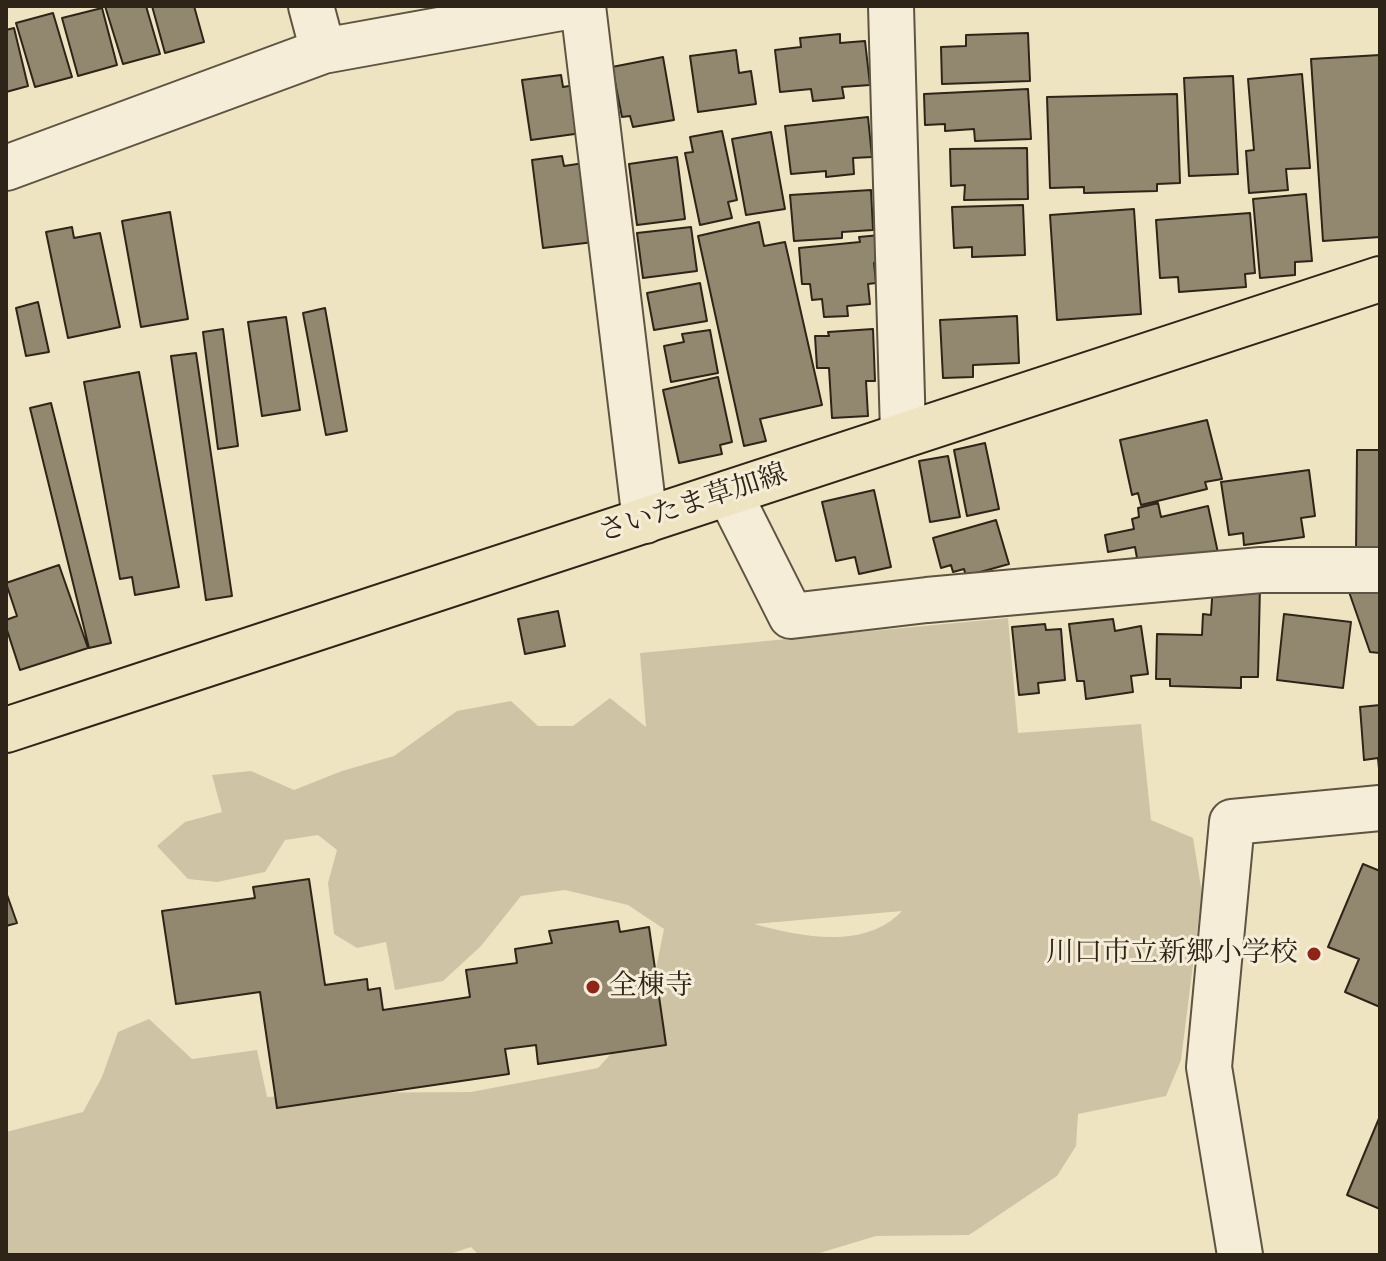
<!DOCTYPE html>
<html>
<head>
<meta charset="utf-8">
<style>
  body { margin:0 }
  #map { position:relative; width:1386px; height:1261px; overflow:hidden; background:#efe4c2; font-family:"IM FELL French Canon",serif }
  canvas { display:block }
  .frame { position:absolute; inset:0; border:8px solid #2e2417; pointer-events:none }
</style>
</head>
<body>
<div id="map">
<canvas width="1386" height="1261"></canvas>
<div class="frame"></div>
</div>
<script>
const ctx = document.querySelector('canvas').getContext('2d');
ctx.lineJoin = 'round';
function fill(path, color) {
  ctx.fillStyle = color;
  ctx.fill(path, 'evenodd');
}
function strokePath(path, color, width, dash) {
  ctx.strokeStyle = color;
  ctx.lineWidth = width;
  ctx.lineCap = dash ? 'butt' : 'round';
  ctx.setLineDash(dash || []);
  ctx.stroke(path);
}
function write(font, color, halo, rows, align = 'center') {
  ctx.font = font + ' "IM FELL French Canon","Noto Serif JP",serif';
  ctx.lineWidth = 6;
  ctx.setLineDash([]);
  ctx.textBaseline = 'middle';
  ctx.strokeStyle = halo;
  ctx.fillStyle = color;
  for (const [text, x, y, turn = 0] of rows) {
    ctx.save();
    ctx.translate(x, y);
    ctx.rotate((+turn || 0) * Math.PI / 180);
    ctx.textAlign = isNaN(turn) ? turn : align;
    if (halo) ctx.strokeText(text, 0, 0);
    ctx.fillText(text, 0, 0);
    ctx.restore();
  }
}
fill(new Path2D(`
  M1008,618L1018,733L1141,724L1151,820L1193,838L1202,893L1181,1060L1166,1096L1078,1114L1076,1146L1057,1176L969,1235L876,1236L813,1255H479L471,1247L447,1255H6V1132L83,1112L102,1077L118,1032L149,1019L192,1059L257,1050L267,1097L328,1093L471,1092L598,1068L647,1014L664,929L628,905L565,890L521,896L481,946L443,981L395,990L386,942L357,948L334,934L328,883L337,850L318,835L285,840L265,872L217,882L188,879L157,846L185,822L222,812L212,775L251,771L294,790L342,771L394,756L457,711L511,701L538,726H573L610,698L646,727L640,653ZM902,911C865,950 802,937 754,924Z`), '#cec3a5');
const building = new Path2D(`
  M105,6H146L160,54L123,64Z
  M152,6H194L204,42L165,53Z
  M102,8L117,65L78,76L62,18Z
  M53,13L72,77L35,87L16,23Z
  M14,28L28,86L6,92V30Z
  M1028,33L1030,81L942,84L941,47L966,46V35Z
  M840,34V43L865,41L870,85L842,87L844,98L813,101L811,89L780,92L775,50L801,47L800,38Z
  M736,50L739,73L751,71L756,104L698,112L690,56Z
  M1380,55V237L1323,241L1311,59Z
  M663,57L674,120L633,127L630,116L622,117L612,67Z
  M1302,74L1310,168L1286,169L1288,190L1249,193L1246,151L1254,150L1248,79Z
  M561,75L563,87L575,85L582,133L531,140L522,80Z
  M1233,76L1238,174L1189,176L1184,78Z
  M1028,89L1031,139L975,141L974,129L945,131V124L925,125L924,94Z
  M1177,94L1180,183L1157,184V191L1084,193V187L1050,188L1047,97Z
  M868,117L872,157L853,158L854,174L826,177V171L791,174L785,126Z
  M722,131L737,200L728,202L732,218L700,225L685,153L693,152L690,137Z
  M771,132L785,209L746,215L732,139Z
  M1027,148L1028,199L964,200L965,185L951,186L950,149Z
  M562,156L564,166L584,163L594,242L543,248L532,160Z
  M677,157L685,219L637,225L629,164Z
  M871,190L873,230L842,232V238L794,241L790,195Z
  M1306,194L1312,261L1295,262V275L1260,278L1253,199Z
  M1023,205L1025,255L972,257V247L954,248L952,207Z
  M1134,209L1141,314L1057,320L1050,215Z
  M170,212L188,319L141,327L122,221Z
  M1250,213L1255,273L1245,274L1246,287L1179,292L1178,277L1160,278L1156,220Z
  M759,222L764,246L785,242L822,405L760,419L766,441L744,446L698,236Z
  M72,227L74,238L100,233L120,327L68,338L46,232Z
  M691,227L697,271L643,278L637,233Z
  M880,235L882,262L874,263L876,283L868,284L870,304L847,306L848,316L824,317L822,299L812,300L810,284H802L799,248L860,242L859,237Z
  M700,283L707,321L654,330L647,293Z
  M38,302L49,352L26,356L16,308Z
  M325,308L347,431L326,435L303,313Z
  M1017,316L1019,363L973,365V377L943,378L940,320Z
  M286,317L300,410L262,416L248,322Z
  M223,329L238,446L218,449L203,332Z
  M873,329L875,381H866L868,416L832,418L829,368H817L815,336H829L828,332Z
  M710,330L718,373L671,382L664,346L684,342L682,334Z
  M196,353L232,596L206,600L171,356Z
  M139,372L179,587L135,595L132,577L120,579L84,382Z
  M718,377L732,442L720,445L722,454L679,463L663,390Z
  M51,403L111,643L89,648L30,408Z
  M1207,420L1222,479L1205,482L1207,489L1141,505L1138,493L1132,495L1120,440Z
  M985,443L999,509L967,516L954,450Z
  M1357,450H1380V552H1356Z
  M948,456L960,517L930,522L919,461Z
  M1309,470L1315,516L1301,518L1304,537L1244,545L1243,533L1229,535L1221,482Z
  M874,490L891,567L859,574L855,557L836,561L822,502Z
  M1158,503L1161,517L1208,506L1218,553L1139,569L1135,547L1108,552L1105,535L1134,529L1132,519L1139,517L1138,508Z
  M996,520L1009,564L966,576L964,569L953,572L951,565L941,568L933,538Z
  M59,565L88,648L20,670L6,627V620L17,616L6,583Z
  M1213,583L1260,585L1258,677H1241V688L1170,686V679H1156L1157,634L1202,635L1203,614L1211,615Z
  M1348,589L1380,591V653L1370,652Z
  M558,611L565,646L525,654L518,619Z
  M1284,614L1351,622L1343,688L1277,680Z
  M1113,619L1115,631L1141,626L1148,674L1131,676L1133,692L1086,699L1084,681H1077L1069,624Z
  M1045,624L1046,630L1061,629L1065,680L1038,683L1039,693L1019,695L1012,627Z
  M1380,695V769H1379L1378,758L1364,760L1360,707L1380,705Z
  M1363,864L1380,871V1007L1345,992L1359,959L1328,947Z
  M309,879L325,985L367,979L368,990L380,988L383,1010L470,997L466,970L517,963L515,949L552,943L549,931L618,921L620,932L649,927L666,1045L538,1064L536,1045L505,1049L509,1074L277,1108L260,992L176,1004L162,911L255,898L253,887Z
  M6,892L17,923L6,926Z
  M1380,1116V1209L1347,1195Z`);
fill(building, '#928870');
strokePath(building, '#2e2417', 2);
const street = new Path2D(`
  M311,6L323,51
  M583,6L645,521
  M891,6L903,433
  M6,168L323,51L572,6
  M729,493L791,616L927,600L1261,570H1380
  M1240,1255L1209,1067L1232,822L1380,808`);
const primary = new Path2D(`
  M6,730C464,580 921,427 1380,279`);
strokePath(street, '#5e5442', 48);
strokePath(primary, '#2e2417', 48);
strokePath(street, '#f5edd7', 44);
strokePath(primary, '#efe4c2', 44);
for (const [x, y, r, color] of [
  [1314,954,8,"#8f2418"],
  [593,987,8,"#8f2418"]
]) {
  const dot = new Path2D();
  dot.arc(x, y, r, 0, 2 * Math.PI);
  ctx.fillStyle = color;
  ctx.fill(dot);
  strokePath(dot, '#f5edd7', 3);
}
write('28px', '#2e2417', '#f5edd7', [
  ["さいたま草加線",693,504,-18]
]);
write('28px', '#2e2417', '#f5edd7', [
  ["川口市立新郷小学校",1298,954],
  ["全棟寺",609,987,"left"]
], 'right');
</script>
</body>
</html>
